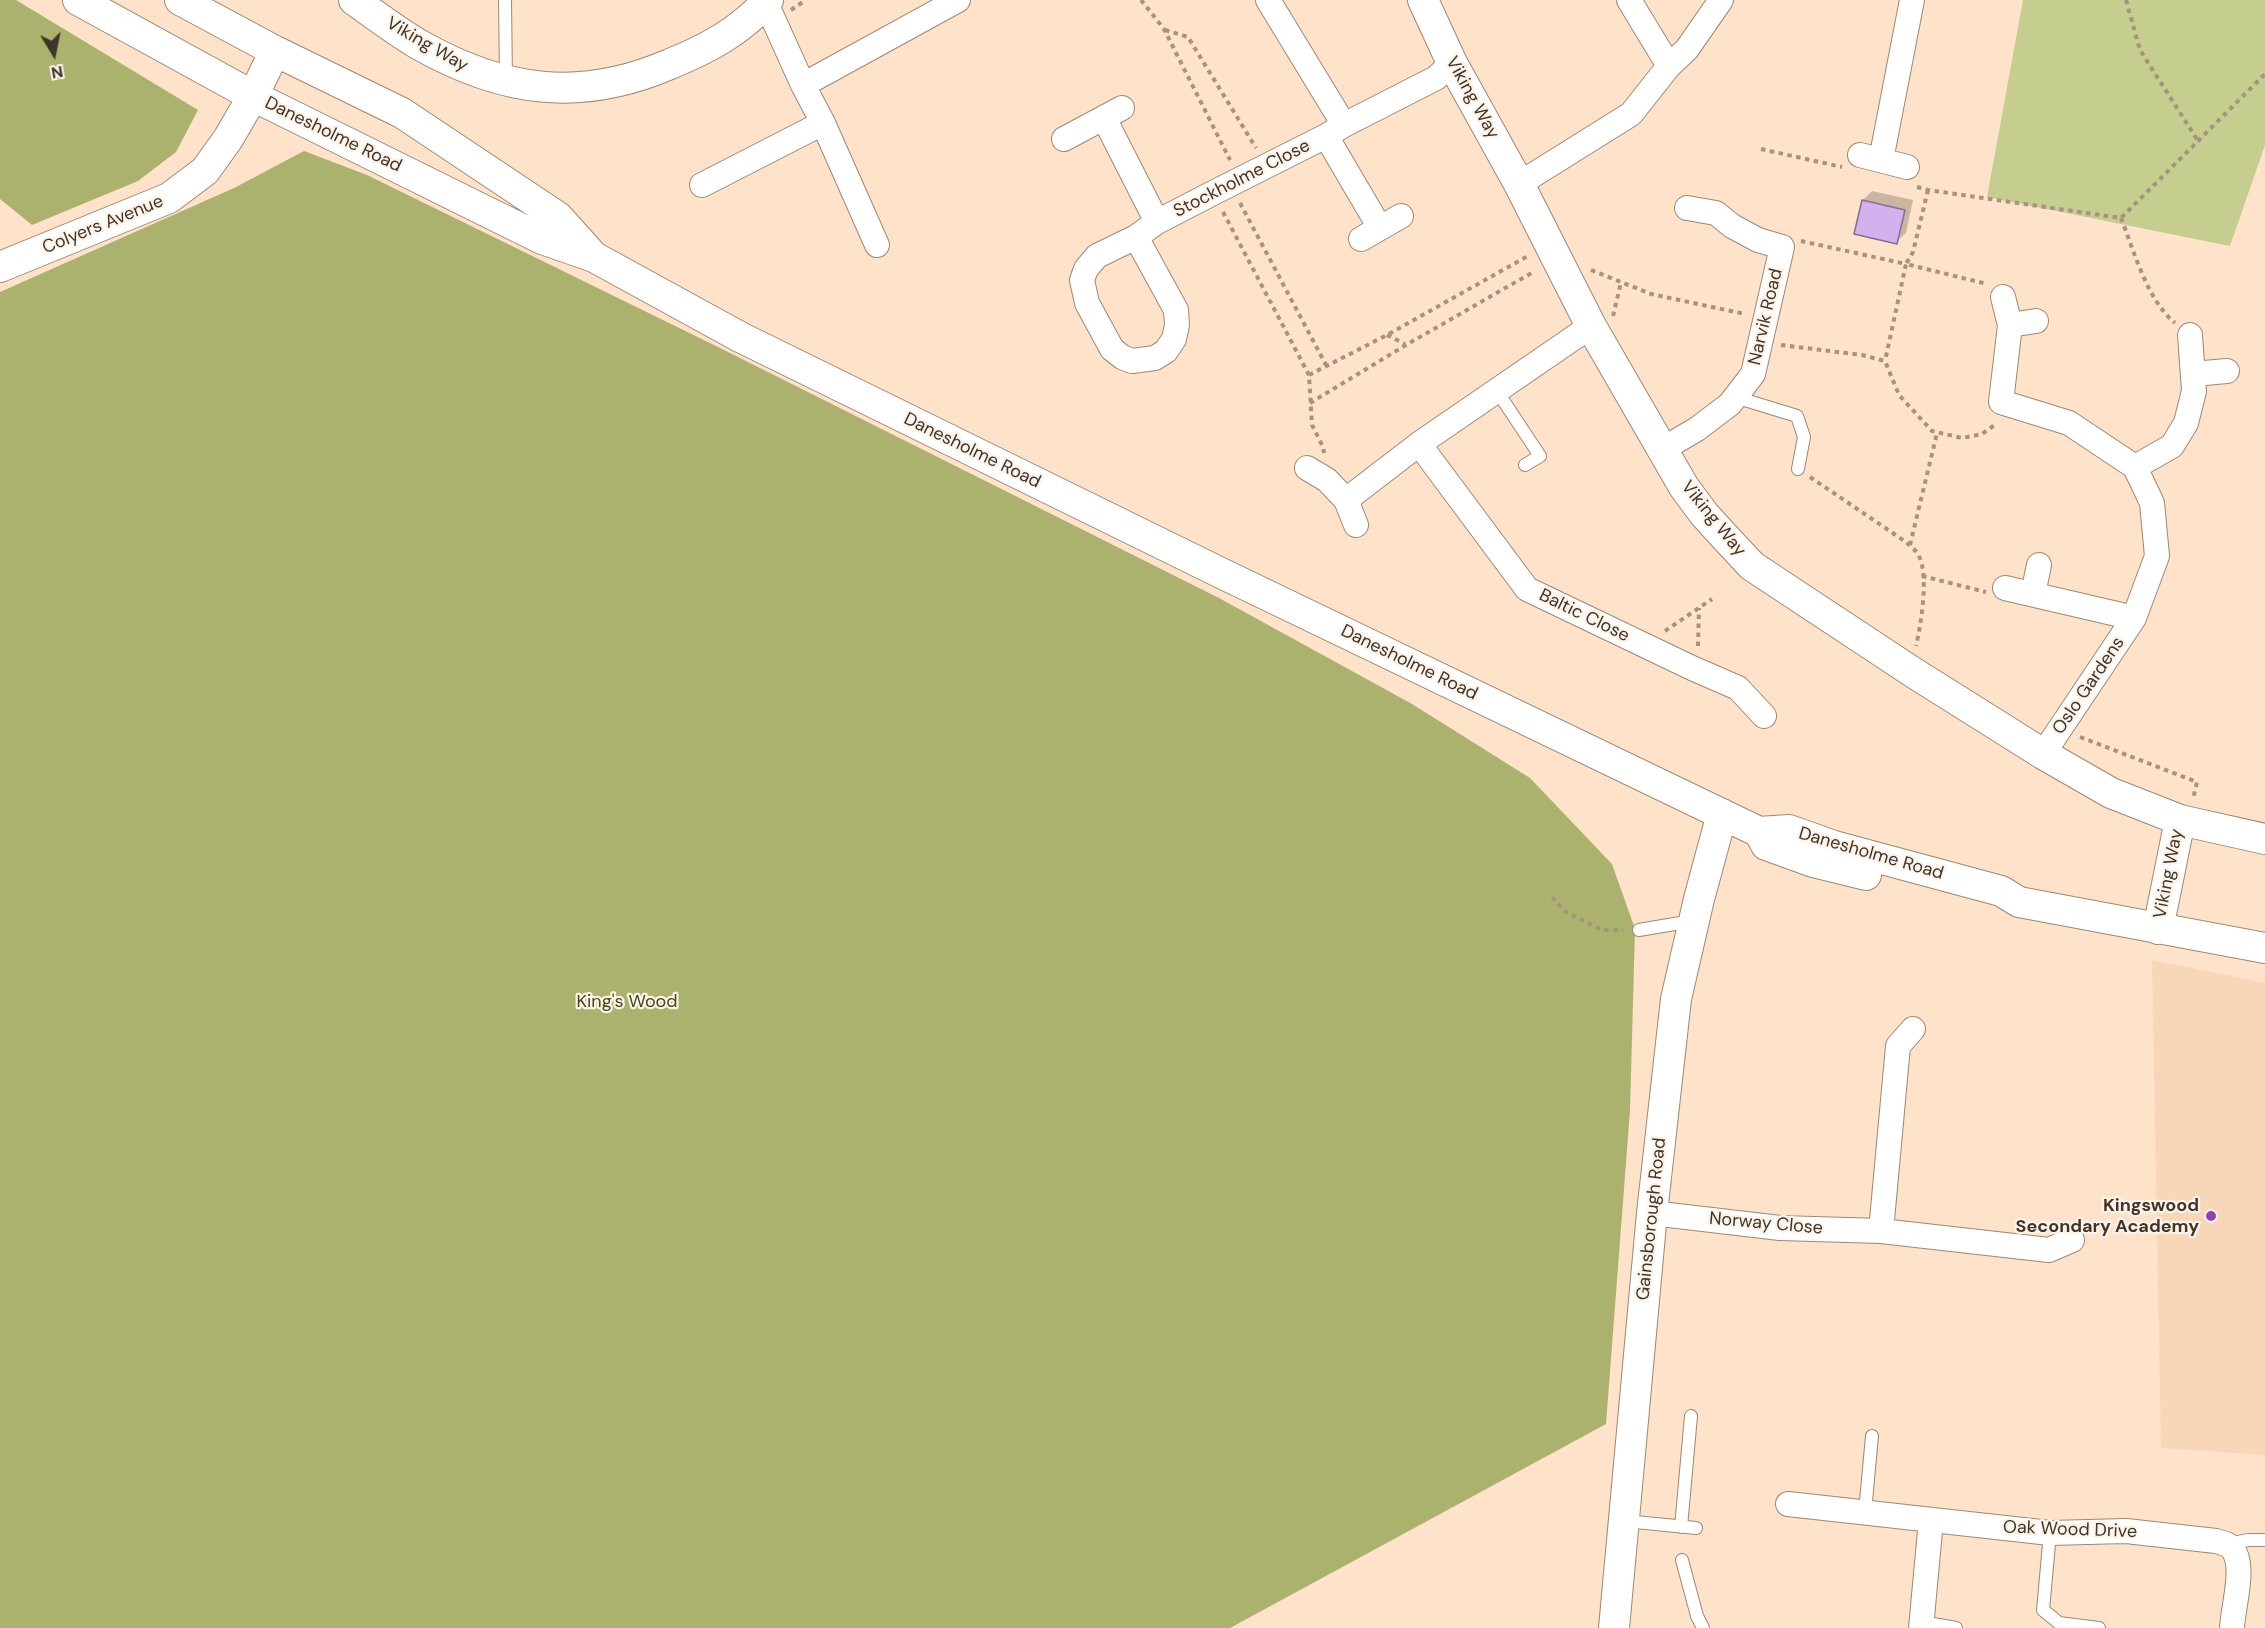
<!DOCTYPE html>
<html>
<head>
<meta charset="utf-8">
<style>
  body { margin:0 }
  #map { position:relative; width:2265px; height:1628px; overflow:hidden; background:#fee2c9; font-family:"DM Sans",sans-serif }
  canvas { display:block }
  .north { position:absolute; left:24px; top:24px; width:60px; height:60px; -webkit-text-stroke:4px #fef3e9; paint-order:stroke; rotate:170deg; font-size:16px; font-weight:700; line-height:24px; text-align:center; color:#40352b }
  .north::after { content:''; display:block; margin:auto; width:21px; height:27px; background:#40352b; clip-path:polygon(50% 0,100% 100%,50% 72%,0 100%) }
</style>
</head>
<body>
<div id="map">
<canvas width="2265" height="1628"></canvas>
<div class="north">N</div>
</div>
<script>
const ctx = document.querySelector('canvas').getContext('2d');
ctx.lineJoin = 'round';
function fill(path, color) {
  ctx.fillStyle = color;
  ctx.fill(path, 'evenodd');
}
function strokePath(path, color, width, dash) {
  ctx.strokeStyle = color;
  ctx.lineWidth = width;
  ctx.lineCap = dash ? 'butt' : 'round';
  ctx.setLineDash(dash || []);
  ctx.stroke(path);
}
function write(font, color, halo, rows, align = 'center') {
  ctx.font = font + ' "DM Sans",sans-serif';
  ctx.lineWidth = 4.5;
  ctx.setLineDash([]);
  ctx.textBaseline = 'middle';
  ctx.strokeStyle = halo;
  ctx.fillStyle = color;
  for (const [text, x, y, turn = 0] of rows) {
    ctx.save();
    ctx.translate(x, y);
    ctx.rotate((+turn || 0) * Math.PI / 180);
    ctx.textAlign = isNaN(turn) ? turn : align;
    if (halo) ctx.strokeText(text, 0, 0);
    ctx.fillText(text, 0, 0);
    ctx.restore();
  }
}
fill(new Path2D(`
  M2152,960L2265,983V1455L2161,1448Z`), '#f8d7b8');
fill(new Path2D(`
  M2023,0H2265V145L2230,246L1987,197Z`), '#c6ce8f');
fill(new Path2D(`
  M0,0H16L198,110L176,152L138,181L32,225L0,199Z
  M304,151L367,175L718,347L1219,598L1412,704L1530,778L1612,864L1635,929L1630,1110L1606,1424L1230,1628H0V292L234,188Z`), '#aab26d');
fill(new Path2D(`
  M1872,191L1913,200L1906,233L1896,242L1863,200Z`), '#0003');
const building = new Path2D(`
  M1862,200L1905,210L1897,244L1854,234Z`);
fill(building, '#d4b1ee');
strokePath(building, '#80718c', 1.5);
const service = new Path2D(`
  M505,0L506,80
  M1497,391L1540,456L1525,465
  M1735,397L1797,416L1804,437L1798,469
  M1639,930L1692,921
  M1865,1512L1872,1436
  M1625,1521L1696,1528
  M1681,1527L1691,1416
  M2050,1533L2043,1610L2059,1623L2099,1628
  M2228,1544L2248,1540H2265
  M1682,1560L1697,1616L1703,1628
  M1922,1622L1956,1628`);
const minor = new Path2D(`
  M1268,0L1344,125
  M1629,0L1669,66
  M766,3L803,85L823,123L877,245
  M803,85L958,0
  M1104,118L1157,222
  M1326,136L1380,228
  M1064,139L1122,108
  M1860,155L1907,167
  M1881,160L1912,0
  M1519,184L1631,114L1669,66L1687,49L1721,0
  M702,185L823,123
  M1136,237L1176,310L1177,325L1174,339L1166,351L1155,358L1132,361L1122,357L1112,349L1087,303L1082,280L1086,269L1097,256L1136,237L1157,222L1213,193L1326,136L1344,125L1436,78L1452,63
  M1361,239L1401,216
  M2003,297L2010,325L2001,402L2069,423L2135,467L2152,503L2157,556L2134,618L2043,754
  M2010,325L2036,321
  M2193,374L2227,371
  M1419,444L1527,589L1692,668L1738,688L1764,716
  M1663,449L1697,429L1730,404L1753,374L1782,247L1758,240L1732,226L1716,213L1687,208
  M2135,467L2172,446L2186,423L2194,391L2190,335
  M1307,468L1327,480L1346,500L1419,444L1591,326
  M1346,500L1356,525
  M2005,588L2134,618
  M2033,594L2039,565
  M1652,1213L1780,1228L1881,1231L2049,1250L2072,1240
  M1881,1231L1898,1046L1913,1029
  M1788,1504L2050,1533L2126,1531L2216,1541C2224,1543 2232,1545 2235,1553C2244,1572 2233,1607 2232,1628
  M1921,1628L1931,1520`);
const tertiary = new Path2D(`
  M78,0L253,96L542,239L594,257L740,337L1223,574L1759,832L1789,830L1834,846L2001,891L2019,902L2265,948
  M180,0L275,51L402,113L558,217L592,255
  M354,0C375,15 396,31 418,44C502,92 580,103 670,64C707,49 741,31 768,0
  M1423,0L1452,63L1519,184L1591,326L1684,487L1704,514L1724,536L1752,566L1914,673L2043,754L2111,793L2180,820
  M0,267L169,198L205,171L228,139L253,96L275,51
  M1759,832L1766,845L1813,862L1866,875
  M2158,929L2180,820L2265,839
  M1614,1628L1652,1213L1676,999L1699,899L1722,814`);
strokePath(service, '#a08770', 14);
strokePath(minor, '#a08770', 26);
strokePath(tertiary, '#a08770', 32);
strokePath(new Path2D(`
  M1141,0L1164,29L1230,160
  M2126,0L2140,50L2198,141
  M791,10L806,0
  M1165,30L1188,37L1256,148
  M1761,149L1842,167
  M1917,187L1928,190L2121,218L2265,74
  M1928,190L1913,252L1906,264L1987,284
  M1240,203L1326,365
  M1223,212L1309,375L1312,425L1323,447L1324,453
  M2121,218C2134,251 2147,300 2175,323
  M1801,241L1906,264L1885,361
  M1591,270L1651,294L1745,314
  M1613,316L1621,282
  M1387,335L1405,344
  M1781,345L1862,355L1885,361L1899,395L1932,431L1962,438L1982,434L1996,424
  M1309,375L1387,335L1528,256
  M1310,403L1406,345L1535,271
  M1810,477L1906,542C1910,546 1917,551 1919,556C1929,577 1921,624 1916,646
  M1910,545L1937,433
  M1922,576L1986,592
  M1665,631L1712,599
  M1698,646L1699,608
  M2080,737L2197,782L2193,799
  M1552,897L1566,912L1602,930H1623`), '#a79280', 4, [4.5, 4.5]);
strokePath(service, '#fff', 12);
strokePath(minor, '#fff', 24);
strokePath(tertiary, '#fff', 30);
for (const [x, y, r, color] of [
  [2211,1216,6,"#9042b2"]
]) {
  const dot = new Path2D();
  dot.arc(x, y, r, 0, 2 * Math.PI);
  ctx.fillStyle = color;
  ctx.fill(dot);
  strokePath(dot, '#fef3e9', 2);
}
write('18px', '#40352b', '#fef3e9', [
  ["Viking Way",427,45,30],
  ["Viking Way",1472,98,61],
  ["Danesholme Road",333,135,26],
  ["Stockholme Close",1242,179,-27],
  ["Colyers Avenue",103,225,-22],
  ["Narvik Road",1766,317,-77],
  ["Danesholme Road",972,451,26],
  ["Viking Way",1713,519,51],
  ["Baltic Close",1584,616,26],
  ["Danesholme Road",1409,663,26],
  ["Oslo Gardens",2089,686,-56],
  ["Danesholme Road",1871,854,16],
  ["Viking Way",2169,874,-79],
  ["Gainsborough Road",1652,1219,-84],
  ["Norway Close",1766,1224,5],
  ["Oak Wood Drive",2070,1530,2]
]);
write('18px', '#454915', '#fef3e9', [
  ["King's Wood",627,1002]
]);
write('bold 18px', '#40352b', '#fef3e9', [
  ["Kingswood",2199,1206],
  ["Secondary Academy",2199,1227]
], 'right');
</script>
</body>
</html>
